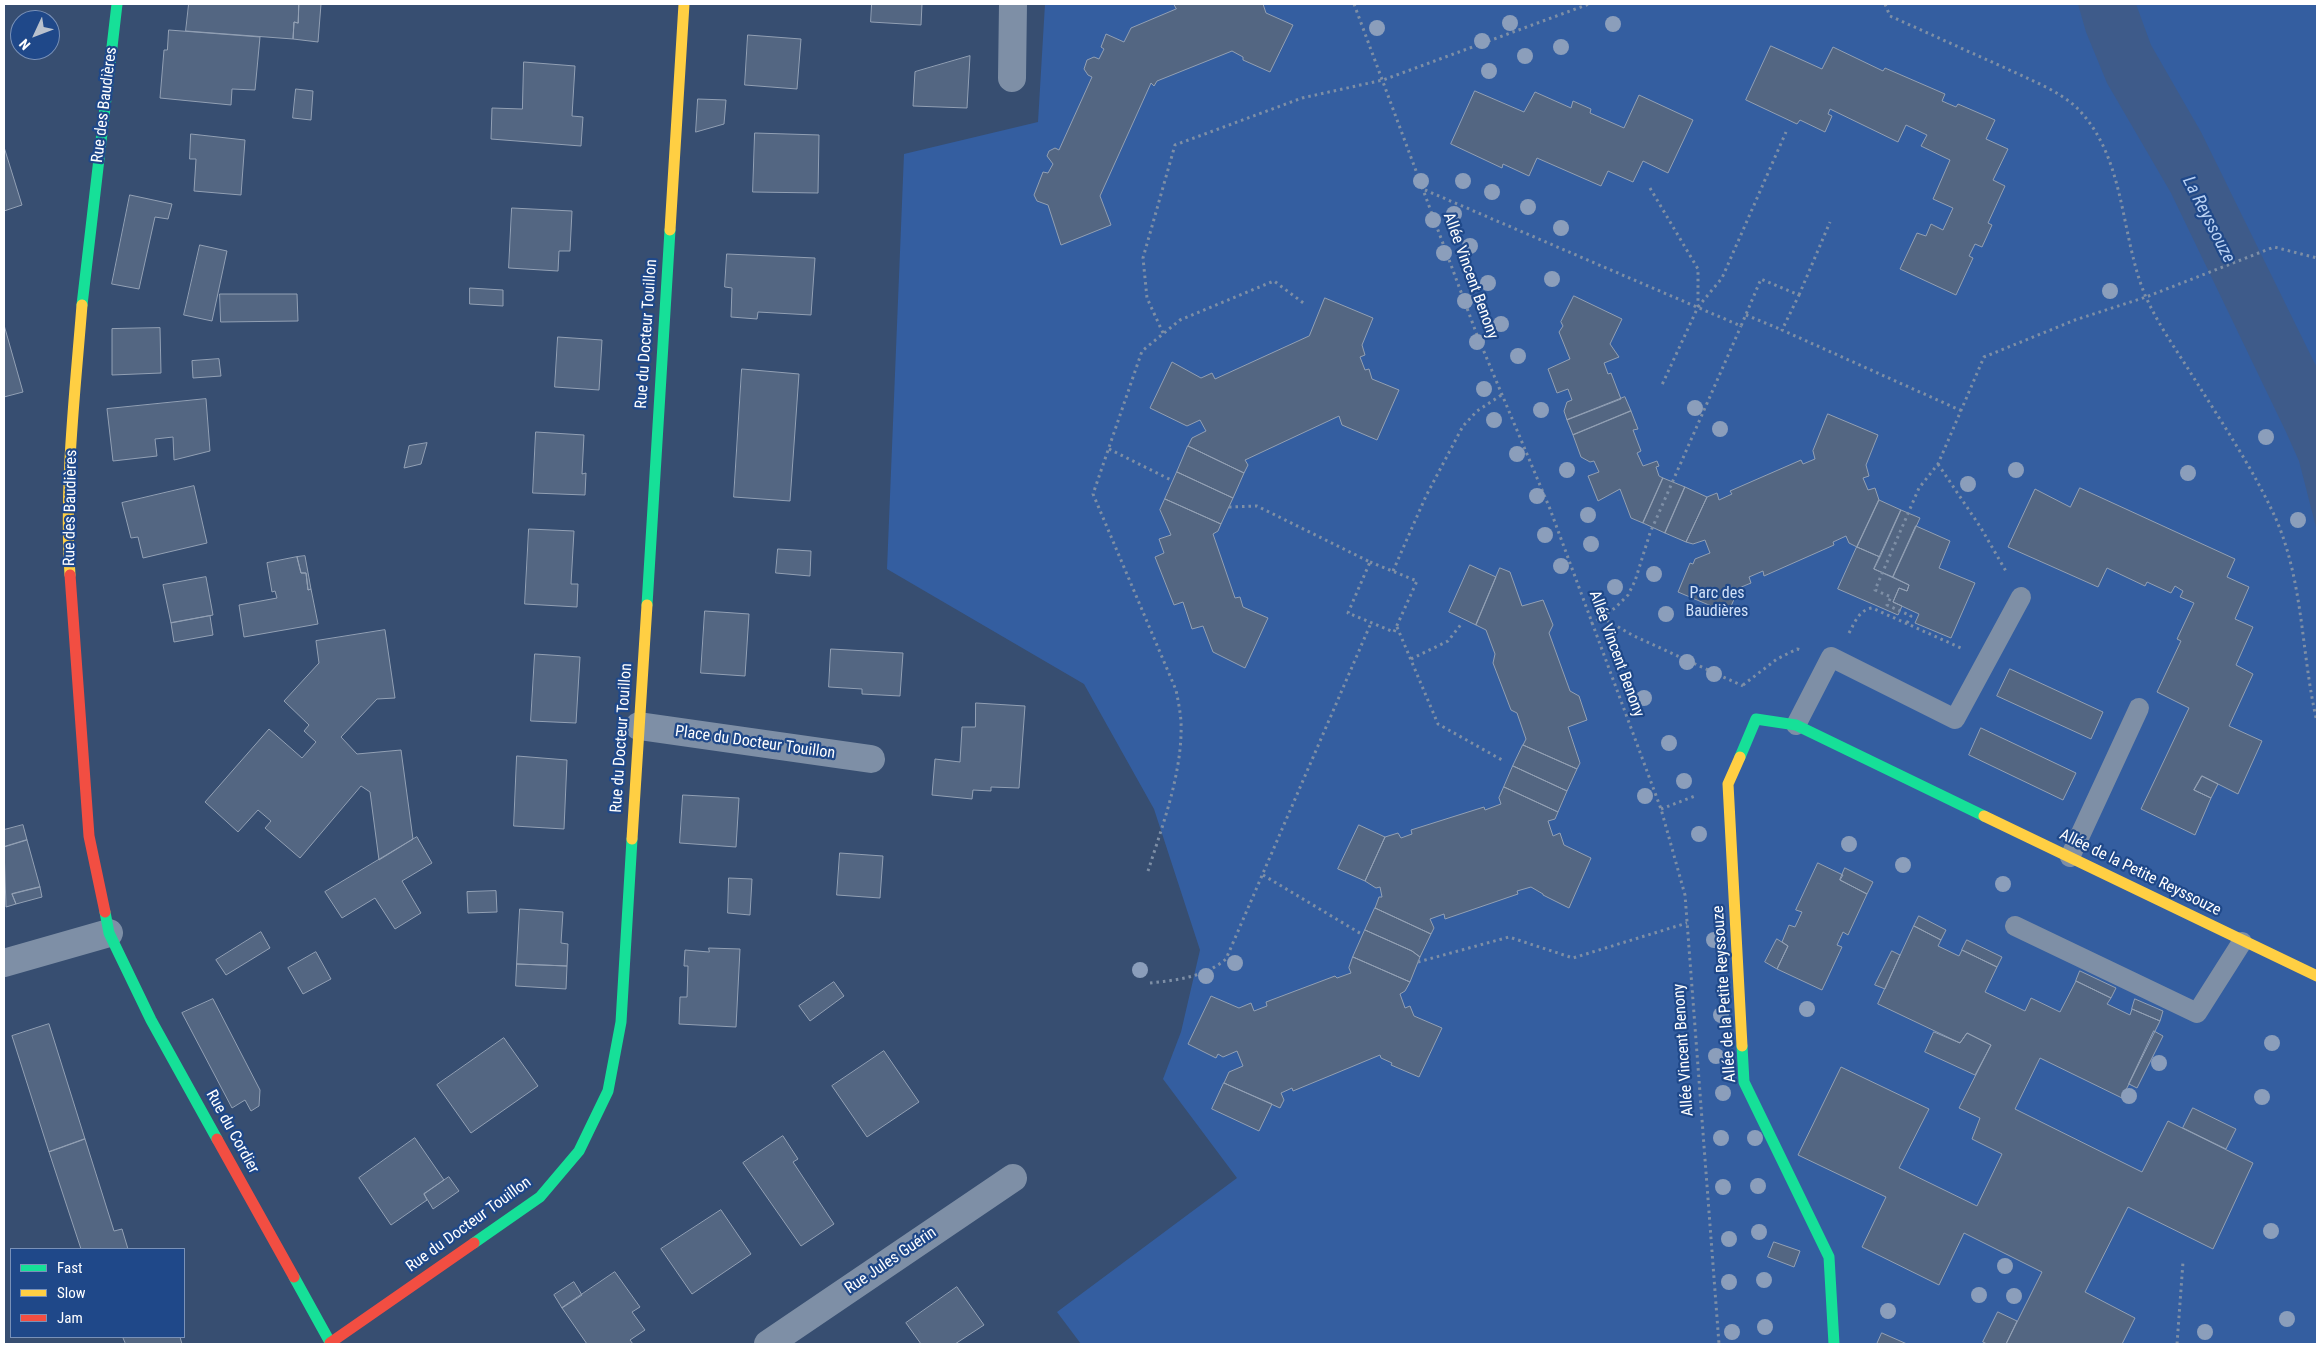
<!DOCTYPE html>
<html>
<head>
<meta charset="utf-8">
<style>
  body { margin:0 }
  #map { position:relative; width:2321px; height:1348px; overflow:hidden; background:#374e71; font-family:"Roboto Condensed",sans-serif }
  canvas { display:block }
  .frame { position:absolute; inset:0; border:5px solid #fff; pointer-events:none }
  .legend { position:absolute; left:10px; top:1248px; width:175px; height:90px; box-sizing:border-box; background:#1f4889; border:1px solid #7991b8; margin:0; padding:6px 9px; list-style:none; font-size:15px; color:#fff }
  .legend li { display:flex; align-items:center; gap:10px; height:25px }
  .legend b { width:25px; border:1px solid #7991b8 }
  .north { position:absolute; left:10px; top:10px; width:50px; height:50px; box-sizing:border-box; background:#1f4889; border:1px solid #7991b8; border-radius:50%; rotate:227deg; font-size:14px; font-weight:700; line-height:20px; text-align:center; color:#fff }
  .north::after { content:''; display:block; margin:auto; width:18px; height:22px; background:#b9c1cd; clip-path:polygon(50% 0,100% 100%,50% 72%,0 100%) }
</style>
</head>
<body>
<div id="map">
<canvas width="2321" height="1348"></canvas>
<div class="frame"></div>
<ul class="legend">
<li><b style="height:6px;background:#16e098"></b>Fast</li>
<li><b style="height:6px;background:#ffcf43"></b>Slow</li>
<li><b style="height:6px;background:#f24e42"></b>Jam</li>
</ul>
<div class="north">N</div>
</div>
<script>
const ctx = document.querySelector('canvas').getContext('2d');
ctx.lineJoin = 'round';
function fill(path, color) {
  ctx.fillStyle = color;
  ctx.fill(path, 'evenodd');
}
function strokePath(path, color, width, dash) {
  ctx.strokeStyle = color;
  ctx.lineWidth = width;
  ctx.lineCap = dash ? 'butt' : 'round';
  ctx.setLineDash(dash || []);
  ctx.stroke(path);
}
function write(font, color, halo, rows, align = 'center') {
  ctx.font = font + ' "Roboto Condensed",sans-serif';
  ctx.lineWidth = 4.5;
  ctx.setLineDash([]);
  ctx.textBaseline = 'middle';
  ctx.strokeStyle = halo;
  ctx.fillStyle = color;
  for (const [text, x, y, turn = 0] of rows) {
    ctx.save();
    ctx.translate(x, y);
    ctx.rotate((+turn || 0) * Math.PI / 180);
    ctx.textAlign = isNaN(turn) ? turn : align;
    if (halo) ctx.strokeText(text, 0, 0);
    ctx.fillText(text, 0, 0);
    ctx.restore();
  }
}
fill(new Path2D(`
  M1045,4H2317V1344H1081L1057,1312L1237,1178L1163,1079L1181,1032L1200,950L1154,809L1084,684L887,569L904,154L1038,122Z`), '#345ea0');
fill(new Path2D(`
  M2078,4H2136L2151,45L2201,132L2317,368V531L2299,461L2286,432L2171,193L2107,83L2086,32Z`), '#3e5b8a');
const building = new Path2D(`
  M189,4H299L298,23L294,22L293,39L186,31Z
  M299,4H321L318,42L293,39L294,22L298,23Z
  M872,4H922L921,25L871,22Z
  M1174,4H1263L1266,13L1293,25L1270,72L1243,60V57L1232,51L1157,81L1154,86L1151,83L1100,196L1111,225L1061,245L1048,205L1037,201L1034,195L1043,172L1048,173L1053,164L1047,156L1049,151L1055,148L1059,150L1092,77L1088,75L1084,69L1087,60L1094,57L1099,59L1104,49L1101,47L1106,34L1124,42L1131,28L1176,9Z
  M169,30L260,37L255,90L232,89L231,105L160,98L164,50H167Z
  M748,35L801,39L797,89L745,85Z
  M1771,46L1822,69L1833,47L1883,71L1885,68L1945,94L1942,101L1956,107L1958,104L1995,120L1986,139L2008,149L1993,180L2005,186L1988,223L1992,225L1982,247L1975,244L1969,256L1973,258L1956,295L1900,269L1917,233L1926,236L1931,224L1943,230L1953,208L1933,199L1950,160L1921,146L1927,135L1906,125L1898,142L1830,109L1828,114L1832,116L1825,132L1800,120L1797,124L1746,100Z
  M970,56L967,108L913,106L915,72Z
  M524,62L575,66L572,116L583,117L581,146L491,139L492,108L522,109Z
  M296,89L313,91L311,120L293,118Z
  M1475,91L1524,112L1535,92L1571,108L1573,101L1591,109L1590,113L1624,128L1639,95L1693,120L1668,173L1643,161L1633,182L1608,171L1601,186L1537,158L1529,176L1503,164L1502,168L1451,144Z
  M698,99L726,100L724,124L696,132Z
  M755,133L819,135L818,193L753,192Z
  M191,134L245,140L241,195L194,191L196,159H190Z
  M4,147L22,205L4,211Z
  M130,195L172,204L168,219L155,217L139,289L112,284Z
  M512,208L572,211L570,251H559L558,271L509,268Z
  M200,245L227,251L212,321L184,315Z
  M727,254L815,258L811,315L758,312L757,319L731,317L732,288L725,287Z
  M470,288L503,290V306L470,304Z
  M220,294H297L298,321L221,322Z
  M1574,296L1622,319L1610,344L1619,357L1604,363L1608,374L1611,373L1621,399L1567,420L1564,411L1567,402L1572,400L1568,389L1557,393L1548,369L1570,359L1559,332L1563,326L1561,322Z
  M1325,298L1373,318L1362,345L1365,355L1360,357L1365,370L1369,369L1372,379L1399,390L1377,440L1342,425L1339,416L1245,460L1248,465L1244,473L1188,446L1192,438L1206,431L1200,420L1187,426L1150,408L1172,362L1201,378L1212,373L1215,379L1309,336Z
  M4,325L23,392L4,397Z
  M160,328L161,373L112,375V329Z
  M558,337L602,340L599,390L555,387Z
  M219,359L221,376L193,378L192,361Z
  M742,369L799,374L790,501L734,497Z
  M1625,397L1631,411L1573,435L1567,420Z
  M206,399L210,451L174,460L173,437L155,439L157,456L113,461L107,409Z
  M1631,411L1638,429L1633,430L1641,451L1637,453L1643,466L1657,461L1659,466L1656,467L1659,476L1663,478L1643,523L1631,518L1620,489L1598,501L1588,476L1599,472L1594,461L1590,462L1581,457L1573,435Z
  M1828,414L1878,435L1866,465L1869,476L1863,478L1868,490L1875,488L1879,500L1857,547L1849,543L1846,536L1833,542L1834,545L1764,576L1763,571L1749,577L1751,583L1739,588L1728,613L1678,592L1690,563L1693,564L1695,559L1710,553L1705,540L1693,544L1686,542L1707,497L1717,493L1719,500L1732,494L1730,491L1801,460L1803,464L1815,459L1813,451Z
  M536,432L584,435L582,474L586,473L585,495L533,493Z
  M427,443L421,464L404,468L409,446Z
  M1188,446L1244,473L1233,498L1177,472Z
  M1177,472L1233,498L1221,524L1165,499Z
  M1663,478L1685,487L1665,533L1643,523Z
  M194,486L207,543L143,558L138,537L131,538L122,503Z
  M1685,487L1707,497L1686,542L1665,533Z
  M2080,488L2235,559L2227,577L2249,587L2235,619L2253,627L2236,665L2253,674L2229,726L2262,741L2238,794L2202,776L2194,790L2211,798L2195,835L2141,809L2189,708L2157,692L2181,641L2177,639L2194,603L2180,597L2183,591L2175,586L2171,593L2147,582L2145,586L2107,568L2098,587L2008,547L2035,489L2070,507Z
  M1165,499L1221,524L1218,531L1213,534L1235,598L1240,597L1243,607L1268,618L1245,668L1213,652L1203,626L1192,629L1183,602L1174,605L1155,557L1164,553L1159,539L1171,535L1160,510Z
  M1879,500L1901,510L1880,557L1857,547Z
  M1901,510L1920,518L1893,577L1874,569Z
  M1916,526L1950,541L1939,568L1975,583L1951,638L1915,623L1919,614L1893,602L1899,588L1907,591L1909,585L1893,577Z
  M529,529L574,531L571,584H578L577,607L525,604Z
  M1857,547L1880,557L1874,569L1909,585L1907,591L1899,588L1893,602L1902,606L1898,615L1838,589Z
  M778,549L811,551L810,576L776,573Z
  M305,556L311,589L308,590L306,573H301L297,557Z
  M297,557L301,573H306L308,590L311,589L318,624L244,637L239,605L277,598L275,591L272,592L267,563Z
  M1470,565L1496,577L1476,625L1449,612Z
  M1500,568L1510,572L1522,606L1543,600L1553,625L1549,633L1570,691L1579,696L1587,720L1568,727L1580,763L1577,769L1523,745L1526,739L1517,713L1511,710L1493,663L1495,654L1486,630L1476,625Z
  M206,577L213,615L171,623L163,585Z
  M705,611L749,614L745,676L701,673Z
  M210,616L213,635L174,642L171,623Z
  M385,630L395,698L377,699L341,737L357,754L401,750L413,839L379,860L370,792L361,786L300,858L265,828L271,821L258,810L238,832L205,802L269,729L302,758L316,742L304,731L309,725L284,701L319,663L316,641Z
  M831,649L903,653L900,696L862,694V689L829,687Z
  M535,654L580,657L576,723L531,721Z
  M2010,669L2103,712L2091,739L1997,696Z
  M976,703L1025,706L1019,788L991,787V791L973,790L972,799L932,795L935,759L960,762L962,727H975Z
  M1981,728L2076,773L2063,800L1969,755Z
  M1523,745L1577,769L1567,791L1513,766Z
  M517,756L567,760L564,829L514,826Z
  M1513,766L1567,791L1558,812L1504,787Z
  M2202,776L2218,784L2211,798L2194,790Z
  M1504,787L1558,812L1555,819L1548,821L1553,836L1560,833L1564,845L1591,858L1569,908L1543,895V894L1531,887L1517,891L1518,894L1445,919L1444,914L1430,919L1434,928L1431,934L1375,908L1379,897H1382L1380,887L1376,888L1365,881L1385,837L1398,833L1401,838L1412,834L1411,830L1484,807L1485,810L1501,804L1499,798Z
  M683,795L739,798L736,847L680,843Z
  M23,825L27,840L4,847V830Z
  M1359,825L1385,837L1365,881L1338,869Z
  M417,837L432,863L402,881L421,913L395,929L375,898L342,918L325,892Z
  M27,840L40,887L12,894L16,904L6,907L4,847Z
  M840,853L883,856L880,898L837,895Z
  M1818,863L1843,875L1840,880L1867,894L1848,935L1843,932L1837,945L1842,947L1822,990L1777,969L1788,946L1782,942L1789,925L1795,927L1802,912L1796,910Z
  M1845,868L1873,882L1867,894L1840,880Z
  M729,878L752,879L750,915L728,913Z
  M40,887L42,897L16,904L12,894Z
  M496,891L497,912L468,913L467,892Z
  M1375,908L1431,934L1420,957L1412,951L1365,930Z
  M520,909L563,912L561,943L568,944L567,966L517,964Z
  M1919,916L1946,930L1941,940L1914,926Z
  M1914,926L1941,940L1938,946L1959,956L1962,950L1997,967L1985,992L2025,1011L2031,998L2060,1012L2076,981L2111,998L2107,1004L2130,1015L2132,1009L2160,1021L2122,1098L2040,1058L2015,1109L2142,1172L2168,1121L2253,1163L2213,1249L2128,1207L2085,1292L2135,1318L2122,1344H2006L2042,1272L1964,1233L1939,1285L1862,1247L1886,1197L1798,1155L1841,1067L1929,1109L1899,1168L1977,1206L2002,1154L1972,1139L1980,1118L1959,1108L1991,1045L1967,1033L1960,1043L1878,1004Z
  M1365,930L1412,951L1420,957L1410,982L1353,957Z
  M261,932L270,948L226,975L216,960Z
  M1777,939L1788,946L1777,969L1765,962Z
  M1967,940L2002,957L1997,967L1962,950Z
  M709,948L740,949L736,1027L679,1024L680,997H687L688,966H684L685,950L709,952Z
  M1892,951L1900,955L1885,989L1875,985Z
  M316,952L331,979L303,994L288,968Z
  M1353,957L1410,982L1405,991L1400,994L1405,1008L1410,1006L1414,1016L1442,1028L1419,1077L1391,1065L1392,1063L1381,1058L1380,1055L1293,1091L1292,1088L1281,1093L1284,1100L1280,1108L1224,1083L1229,1072L1243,1066L1237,1051L1223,1057L1218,1054L1216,1058L1188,1044L1211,996L1239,1008L1251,1003L1254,1011L1267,1006L1266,1002L1335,976L1337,978L1351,973L1349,968Z
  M517,964L567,966L566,989L516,986Z
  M2080,971L2116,988L2111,998L2076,981Z
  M834,982L844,996L810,1021L799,1006Z
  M213,999L260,1090L259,1106L251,1111L245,1100L232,1108L182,1013Z
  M2135,999L2163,1011L2160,1021L2132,1009Z
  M49,1024L85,1139L49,1152L12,1036Z
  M2154,1031L2163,1036L2137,1088L2129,1084Z
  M1934,1032L1960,1043L1967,1033L1991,1045L1975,1075L1925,1052Z
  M504,1038L538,1086L471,1133L437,1085Z
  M884,1051L919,1102L867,1137L832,1086Z
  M1224,1083L1272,1104L1259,1131L1212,1109Z
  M2193,1108L2236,1129L2226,1149L2183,1128Z
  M783,1136L798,1159L793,1162L834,1224L801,1246L743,1163Z
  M415,1138L444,1180L424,1194L427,1200L391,1225L359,1178Z
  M85,1139L114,1231L122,1229L128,1249H81L49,1152Z
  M449,1177L459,1191L433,1209L424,1194Z
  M721,1210L751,1254L692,1294L661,1249Z
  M1774,1242L1800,1251L1794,1267L1768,1257Z
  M615,1272L640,1307L632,1312L645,1330L630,1340L633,1344H587L562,1308Z
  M574,1282L582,1295L562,1308L554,1295Z
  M957,1287L984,1325L955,1344H921L906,1323Z
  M1998,1312L2017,1321L2006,1344H1987L1983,1342Z
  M1882,1333L1907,1344H1877Z
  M123,1337H180L182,1344H126Z`);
fill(building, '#536682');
strokePath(building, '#92a0b4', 1);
strokePath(new Path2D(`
  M1354,4L1477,335L1550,509L1661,809L1685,895L1719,1344
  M1885,4L1890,16C1928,33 1965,50 2003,67C2026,78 2061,91 2079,110C2126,160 2120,234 2145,295C2156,320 2172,344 2187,367C2218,417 2252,466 2276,519C2304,584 2301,654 2317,722
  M1650,188L1698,269V307L1661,387
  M1425,190L1741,326L1761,279L1799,295L1782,330L1962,411
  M1799,295L1830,222
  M1698,307L1722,278L1786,132
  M1746,315L1782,330
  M1163,333L1147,298L1143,258L1175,145L1302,98L1383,80L1589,4
  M1109,449L1173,481
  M1938,464L1981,528L2007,573
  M1229,507L1257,506L1370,562
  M1370,562L1417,581L1394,632L1348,613Z
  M1393,571L1426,496L1463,426L1477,411L1503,394
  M1601,617L1632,635L1743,686
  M1907,623L1911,616L1887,605L1891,597L1875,590L1919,488L1938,464L1984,357L2075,320L2146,297L2274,247L2317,258
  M1591,624L1615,608L1628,595L1635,581L1650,533L1741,326
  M1397,627L1438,724L1502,760
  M1849,633C1855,622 1859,610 1872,608L1961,648
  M1411,659L1448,641L1462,623
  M1743,685L1777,659L1797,649L1801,650
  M1661,809L1695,796
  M1148,871C1163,824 1183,771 1181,721C1180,710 1178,700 1176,690L1093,494L1142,351L1180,320L1274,281L1306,305
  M1263,875L1363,935
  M1418,962L1509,937L1573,958L1687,923
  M1150,983C1177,980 1205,977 1226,959L1371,623
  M2177,1344L2183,1262`), '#7e8fa6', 3, [2.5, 4]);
strokePath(new Path2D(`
  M1796,725L1831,657L1955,719L2021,597
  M2070,857L2139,708
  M2015,926L2197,1013L2242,942`), '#7e8fa6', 20);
strokePath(new Path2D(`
  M1012,78L1013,4
  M639,726L871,759
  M4,963L109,933
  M768,1344L1013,1178`), '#7e8fa6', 28);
strokePath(new Path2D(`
  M82,305L117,4
  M647,605L670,230
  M1740,757L1756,719L1796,725L1984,816
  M105,912L109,933L151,1020L217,1139
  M1742,1046L1744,1082L1829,1257L1834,1344
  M474,1243L540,1197L579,1151L608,1091L621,1022L632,839
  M294,1277L331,1344`), '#16e098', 11);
strokePath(new Path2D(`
  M670,230L684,4
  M70,575C64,485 75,394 82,305
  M1740,757L1728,784L1742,1046
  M1984,816L2317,976
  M632,839L647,605`), '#ffcf43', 11);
strokePath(new Path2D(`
  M70,575L89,836L105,912
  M217,1139L294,1277
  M330,1343L474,1243`), '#f24e42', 11);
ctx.fillStyle = '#8b9ebb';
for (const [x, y] of [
  [1510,23],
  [1613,24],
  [1377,28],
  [1482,41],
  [1561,47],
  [1525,56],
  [1489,71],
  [1421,181],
  [1463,181],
  [1492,192],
  [1528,207],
  [1454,214],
  [1433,220],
  [1561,228],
  [1470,246],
  [1444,253],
  [1552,279],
  [1488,283],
  [2110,291],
  [1465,301],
  [1501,324],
  [1477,342],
  [1518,356],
  [1484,389],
  [1695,408],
  [1541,410],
  [1494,420],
  [1720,429],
  [2266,437],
  [1517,454],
  [1567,470],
  [2016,470],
  [2188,473],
  [1968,484],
  [1537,496],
  [1588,515],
  [2298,520],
  [1545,535],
  [1591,544],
  [1561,566],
  [1654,574],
  [1615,587],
  [1666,614],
  [1687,662],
  [1714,674],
  [1644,698],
  [1669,743],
  [1684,781],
  [1645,796],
  [1699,834],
  [1849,844],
  [1903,865],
  [2003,884],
  [1714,940],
  [1235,963],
  [1140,970],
  [1206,976],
  [1807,1009],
  [1721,1015],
  [2272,1043],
  [1716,1056],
  [2159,1063],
  [1723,1093],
  [2129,1096],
  [2262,1097],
  [1721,1138],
  [1755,1138],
  [1758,1186],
  [1723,1187],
  [2271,1231],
  [1759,1232],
  [1729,1239],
  [2005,1266],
  [1764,1280],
  [1729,1282],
  [1979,1295],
  [2014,1296],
  [1888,1311],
  [2287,1319],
  [1765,1327],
  [1732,1332],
  [2205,1332]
]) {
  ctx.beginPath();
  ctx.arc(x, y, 8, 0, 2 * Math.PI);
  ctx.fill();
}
write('16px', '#fff', '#1f4889', [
  ["Rue des Baudières",105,105,-83],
  ["Allée Vincent Benony",1470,276,70],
  ["Rue du Docteur Touillon",647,334,-86],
  ["Rue des Baudières",71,508,-89],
  ["Allée Vincent Benony",1616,654,70],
  ["Rue du Docteur Touillon",622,738,-86],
  ["Place du Docteur Touillon",755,743,8],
  ["Allée de la Petite Reyssouze",2140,873,26],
  ["Allée de la Petite Reyssouze",1725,994,-94],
  ["Allée Vincent Benony",1684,1050,-94],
  ["Rue du Cordier",232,1132,61],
  ["Rue du Docteur Touillon",469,1225,-36],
  ["Rue Jules Guérin",891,1261,-34]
]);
write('16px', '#d0e0f8', '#1f4889', [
  ["Parc des",1717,594],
  ["Baudières",1717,612]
]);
write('italic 18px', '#b7cff2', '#1f4889', [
  ["La Reyssouze",2208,220,63]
]);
</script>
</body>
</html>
